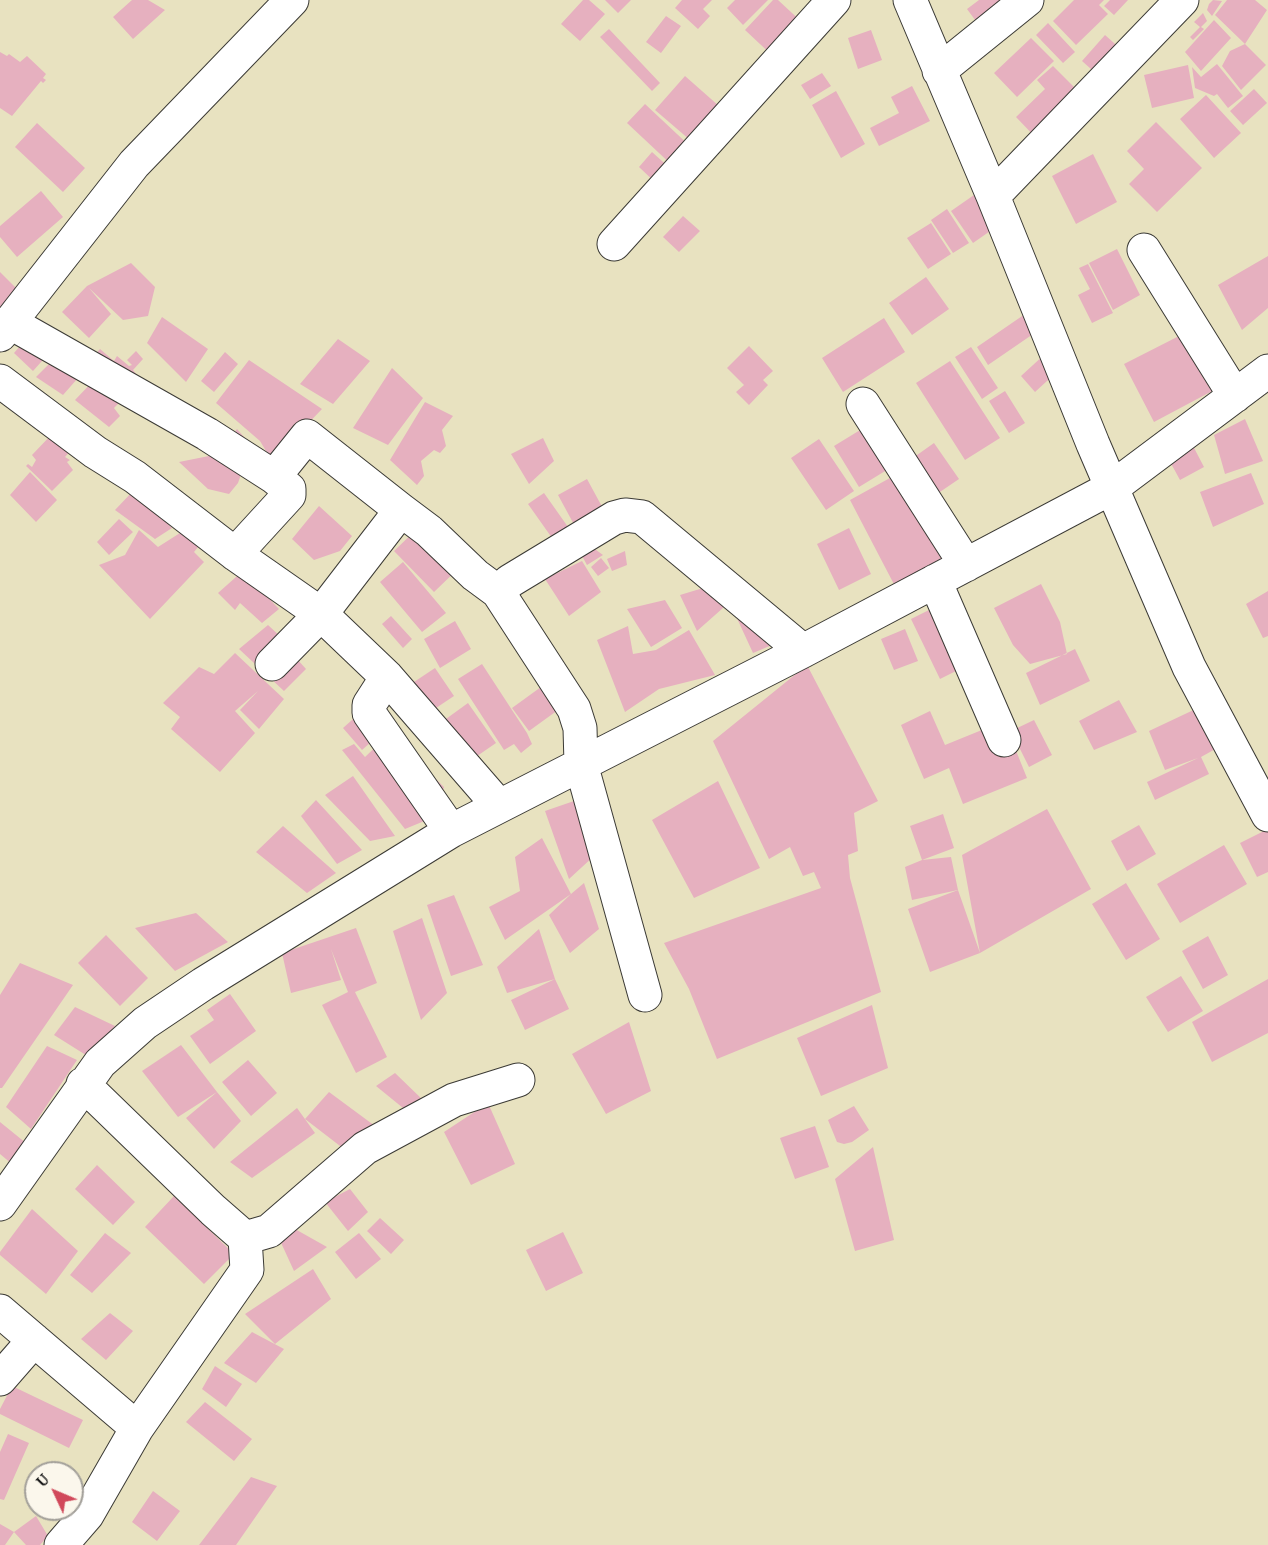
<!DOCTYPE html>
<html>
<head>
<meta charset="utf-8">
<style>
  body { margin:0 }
  #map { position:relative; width:1268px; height:1545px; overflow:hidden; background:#e8e2c0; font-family:"Gentium Book Plus",serif }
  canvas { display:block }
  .north { position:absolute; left:24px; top:1461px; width:60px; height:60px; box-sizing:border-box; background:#fbf7ec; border:2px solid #a29f99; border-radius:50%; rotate:314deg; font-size:16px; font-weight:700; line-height:24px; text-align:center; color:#1c1c1c }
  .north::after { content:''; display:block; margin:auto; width:21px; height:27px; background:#d1495b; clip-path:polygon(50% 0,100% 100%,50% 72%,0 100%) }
</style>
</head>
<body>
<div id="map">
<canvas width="1268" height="1545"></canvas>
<div class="north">U</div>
</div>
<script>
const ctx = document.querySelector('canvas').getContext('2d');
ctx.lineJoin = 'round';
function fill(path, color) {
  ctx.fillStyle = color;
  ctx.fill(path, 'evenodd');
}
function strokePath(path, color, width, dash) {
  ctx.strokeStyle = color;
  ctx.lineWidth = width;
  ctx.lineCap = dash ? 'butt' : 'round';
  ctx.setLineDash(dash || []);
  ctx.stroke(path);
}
fill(new Path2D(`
  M132,0H148L165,10L133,39L113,17Z
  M583,0H589L605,14L580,41L561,24Z
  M605,0H631L618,13Z
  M682,0H712L703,9L710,16L698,29L675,8Z
  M735,0H768L743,25L727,8Z
  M773,0H778L806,26L776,59L745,30Z
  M979,0H1016L981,28L967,9Z
  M1074,0H1104L1099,5L1108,14L1076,45L1053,21Z
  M1110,0H1128L1114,15L1104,6Z
  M1213,0L1222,1L1212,16L1207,10L1209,4Z
  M1227,0H1255L1267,10L1245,44L1266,65L1241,90L1222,66L1230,51L1245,44L1215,15Z
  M1203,13L1207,21L1201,27L1204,29L1193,40L1190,37L1200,27L1194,22Z
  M666,16L681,26L661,53L646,42Z
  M1214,20L1231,38L1201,71L1185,52Z
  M1048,23L1075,52L1063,63L1036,35Z
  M609,29L660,83L652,91L600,37Z
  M871,30L882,60L858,69L848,38Z
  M1105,35L1123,51L1100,77L1082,61Z
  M1031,38L1054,61L1017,97L994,73Z
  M0,52L7,56L9,54L20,62L27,56L46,74L43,78L46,80L43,83L41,81L12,116L0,108Z
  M1217,64L1243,96L1228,108L1217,94L1214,96L1195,88L1192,67L1201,77Z
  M1188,65L1194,98L1152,108L1144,75Z
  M1053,66L1084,97L1039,141L1016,117L1045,89L1037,80Z
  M822,73L831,86L810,99L801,85Z
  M685,76L719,106L690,140L655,110Z
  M912,86L930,121L879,146L870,128L899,113L891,97Z
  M1254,89L1267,103L1243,125L1230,111Z
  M836,91L865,144L841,158L812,105Z
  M1206,95L1241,133L1214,158L1180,119Z
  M645,104L693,149L675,168L627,123Z
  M1156,122L1202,168L1157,212L1129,184L1144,169L1127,151Z
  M37,123L85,168L63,192L15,147Z
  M652,152L672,170L659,186L639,167Z
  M1093,154L1117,202L1076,224L1052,176Z
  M41,191L63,217L17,257L0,237V226Z
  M974,195L996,227L973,243L951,211Z
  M947,209L969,243L953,253L931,220Z
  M683,216L700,231L679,252L663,237Z
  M931,223L951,254L928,269L907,238Z
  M1117,249L1140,295L1113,310L1089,263Z
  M1268,256V308L1242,330L1218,285Z
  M131,263L155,287L148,316L123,320L89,288L111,314L89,338L62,312L87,286Z
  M1088,264L1113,313L1092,323L1078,295L1090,289L1079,268Z
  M0,272L22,294L0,328Z
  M926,277L949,309L912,335L889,303Z
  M1028,312L1039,330L988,365L977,347Z
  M162,317L208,349L186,382L147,343Z
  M884,318L905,352L843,392L822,358Z
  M40,323L59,342L33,371L14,353Z
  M1183,334L1216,389L1154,422L1124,364Z
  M338,339L370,361L333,404L300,384Z
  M749,346L773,371L763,380L768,385L749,405L736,392L744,385L727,368Z
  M971,347L998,388L982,399L955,357Z
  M100,349L114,361L117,356L129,366L132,365L127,360L136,351L143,359L133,370L141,380L114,408L120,416L109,427L75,400L96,378L93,361L63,395L36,377L60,353L91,359Z
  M225,352L238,364L214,392L201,381Z
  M1045,354L1059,370L1035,392L1021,376Z
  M249,360L322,409L272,461L260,441L216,403Z
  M950,361L1000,438L965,460L916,383Z
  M392,368L423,398L388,445L353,428Z
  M1005,391L1025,423L1009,433L989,401Z
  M425,402L453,416L442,430L446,446L440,453L434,450L421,461L424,476L417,485L390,460Z
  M1245,419L1263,461L1225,474L1214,435Z
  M870,424L895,465L859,487L834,446Z
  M237,429L251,445L238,483L229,494L208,489L179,462L219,454Z
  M53,433L71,450L65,457L70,460L67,462L73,470L52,491L26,466L28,464L32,467L36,460L32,455Z
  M543,438L554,461L529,484L511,454Z
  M819,439L854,491L826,510L791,458Z
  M934,443L959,479L934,496L910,460Z
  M1192,444L1204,467L1180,480L1168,458Z
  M30,472L57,500L36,522L10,495Z
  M899,473L947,563L897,590L850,500Z
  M1251,473L1264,504L1213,527L1200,492Z
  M587,479L606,514L577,530L558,495Z
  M134,490L172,528L155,539L115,510Z
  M544,493L573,534L557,545L528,504Z
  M319,506L352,536L340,551L314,560L292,539Z
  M119,519L133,532L109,555L97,542Z
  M421,525L461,566L434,592L394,551Z
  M849,528L871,574L839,590L817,544Z
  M139,530L158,547L180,533L195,534L203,541L194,552L204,562L150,619L99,565L125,555Z
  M592,547L603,555L587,565L581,554Z
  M625,551L627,565L612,571L607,559Z
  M601,558L609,568L598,576L591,567Z
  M582,561L601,592L569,616L545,579Z
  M403,562L446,613L422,632L380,582Z
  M245,569L256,585L279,609L262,623L240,603L235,610L218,593Z
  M1041,584L1060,622L1067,654L1030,664L1013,645L994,608Z
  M713,585L732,600L697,631L680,595Z
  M1268,591V636L1263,638L1246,604Z
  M665,600L682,628L651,647L627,609Z
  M935,607L964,667L940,679L911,619Z
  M735,614L772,645L753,653Z
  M391,616L412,639L403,648L382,624Z
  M455,621L471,649L440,668L424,639Z
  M268,625L282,638L287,648L306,669L284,691L239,649Z
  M628,626L633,654L656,650L689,630L715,675L659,689L625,712L597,640Z
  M905,629L918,661L894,670L881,639Z
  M1075,649L1090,681L1040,705L1026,673Z
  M235,653L284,699L259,729L240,710L258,691L235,711L255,733L220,772L171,729L180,717L163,703L199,667L214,674Z
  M482,664L527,733L532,744L521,753L514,744L504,750L458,679Z
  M807,665L878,801L854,813L858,851L848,855L850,878L881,992L717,1059L689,989L664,943L821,888L814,872L803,876L790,847L769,859L713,741Z
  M435,668L454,696L427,714L408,686Z
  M552,679L569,702L529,731L512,708Z
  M1119,700L1137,732L1094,750L1079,721Z
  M468,703L496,743L467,763L439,724Z
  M1202,706L1219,747L1201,757L1209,774L1155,800L1147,782L1198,758L1165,770L1149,731Z
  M930,711L945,745L1004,721L1027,778L963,804L949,768L924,779L901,725Z
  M361,712L380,734L362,750L343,728Z
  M1034,720L1052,755L1029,767L1011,731Z
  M389,734L444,787L434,817L405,829L342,750L354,744L365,757Z
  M353,776L395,836L370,841L325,795Z
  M718,781L760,868L694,898L652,820Z
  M316,800L362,850L337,864L301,816Z
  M574,801L594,856L569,879L545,811Z
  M1047,809L1091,889L980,953L962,855Z
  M943,814L954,848L922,860L951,857L958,890L912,900L905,867L922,860L910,826Z
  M1139,825L1156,854L1127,871L1111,841Z
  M283,826L336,873L307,893L256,852Z
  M1268,829V872L1257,877L1240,843Z
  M542,838L571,894L584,883L599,929L570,953L549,915L571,894L505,940L489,907L520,891L515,857Z
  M1224,845L1247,884L1180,923L1157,884Z
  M1126,883L1160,939L1126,960L1092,904Z
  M958,890L980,953L930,972L908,909Z
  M454,895L483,965L451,976L427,905Z
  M196,913L228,942L175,971L135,928Z
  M422,918L447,993L421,1020L393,931Z
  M356,928L377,983L355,992L387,1057L356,1073L322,1005L348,992L331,949L341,980L291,993L282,953Z
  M539,929L555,979L507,993L497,967Z
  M106,935L148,978L120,1006L78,963Z
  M1208,936L1228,975L1203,989L1182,951Z
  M20,963L73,985L2,1088H0V995Z
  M1181,976L1203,1011L1168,1032L1146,997Z
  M555,979L569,1009L525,1030L511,1000Z
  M1268,979V1033L1212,1062L1192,1022Z
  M230,994L256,1031L210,1064L190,1036L214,1020L207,1010Z
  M872,1005L888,1068L821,1096L797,1038Z
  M75,1007L115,1026L89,1057L54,1035Z
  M629,1022L651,1091L606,1114L572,1054Z
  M181,1045L217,1092L178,1117L142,1071Z
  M47,1046L77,1060L31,1129L6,1107Z
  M248,1060L277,1093L251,1116L222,1082Z
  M395,1073L424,1101L408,1112L376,1086Z
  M217,1092L241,1121L214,1149L186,1118Z
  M329,1092L375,1126L344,1149L305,1119Z
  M488,1103L515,1164L471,1185L444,1132Z
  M854,1106L869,1130L852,1142L844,1144L837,1142L828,1120Z
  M297,1108L315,1133L252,1178L230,1162Z
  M0,1122L37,1152L12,1164L0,1154Z
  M815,1126L829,1167L795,1179L780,1138Z
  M873,1147L894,1240L855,1251L835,1179Z
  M97,1165L135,1202L113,1225L75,1189Z
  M350,1189L368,1212L348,1231L325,1202Z
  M174,1196L234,1254L204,1284L145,1227Z
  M32,1209L78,1251L46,1294L0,1255V1252Z
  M380,1218L404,1240L391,1254L367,1231Z
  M295,1229L327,1247L294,1271L277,1234Z
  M563,1232L583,1273L546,1291L526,1250Z
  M105,1233L131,1253L92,1293L70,1275Z
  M359,1233L381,1259L356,1279L335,1252Z
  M313,1269L331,1299L275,1344L245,1314Z
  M110,1313L133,1331L106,1360L81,1339Z
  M252,1332L284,1349L256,1383L224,1363Z
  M215,1366L242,1384L226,1407L202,1389Z
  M12,1386L83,1420L69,1448L0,1414V1409Z
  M205,1402L252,1439L234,1461L186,1422Z
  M8,1434L29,1443L4,1500L0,1499V1452Z
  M251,1477L277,1486L236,1545H199Z
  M153,1491L180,1511L157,1541L132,1522Z
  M36,1516L48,1536L40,1545H26L14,1532Z
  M0,1524L14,1532L5,1545H0Z`), '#e6b0bf');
const minor = new Path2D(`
  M910,0L993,196L1093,444L1189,667L1268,815
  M939,71L1027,0
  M993,196L1182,0
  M614,244L834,0
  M1144,250L1235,396
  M11,323L207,434L274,477L289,489V495L235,554
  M0,335L134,164L292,0
  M0,381L95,452L135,477L235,554L321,614L387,677L499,806
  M863,404L966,565
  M274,477L307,436L401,510
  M935,581L1004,740
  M498,592L510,581L614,518L625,515L642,517L803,651
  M272,664L321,614L401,510L429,531L475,575L498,592L574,709L580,728L581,764L645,995
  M387,677L369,705V713L451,831
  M0,1204L100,1063L145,1023L203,984L451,831L803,651L1113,487L1268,371
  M245,1238L269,1231L365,1148L454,1100L518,1080
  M0,1311L137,1428
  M0,1379L34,1340
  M61,1545L87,1515L137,1428L247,1270L245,1238L213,1210L83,1084`);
strokePath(minor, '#3b3a35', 35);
strokePath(minor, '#fff', 33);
</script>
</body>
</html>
